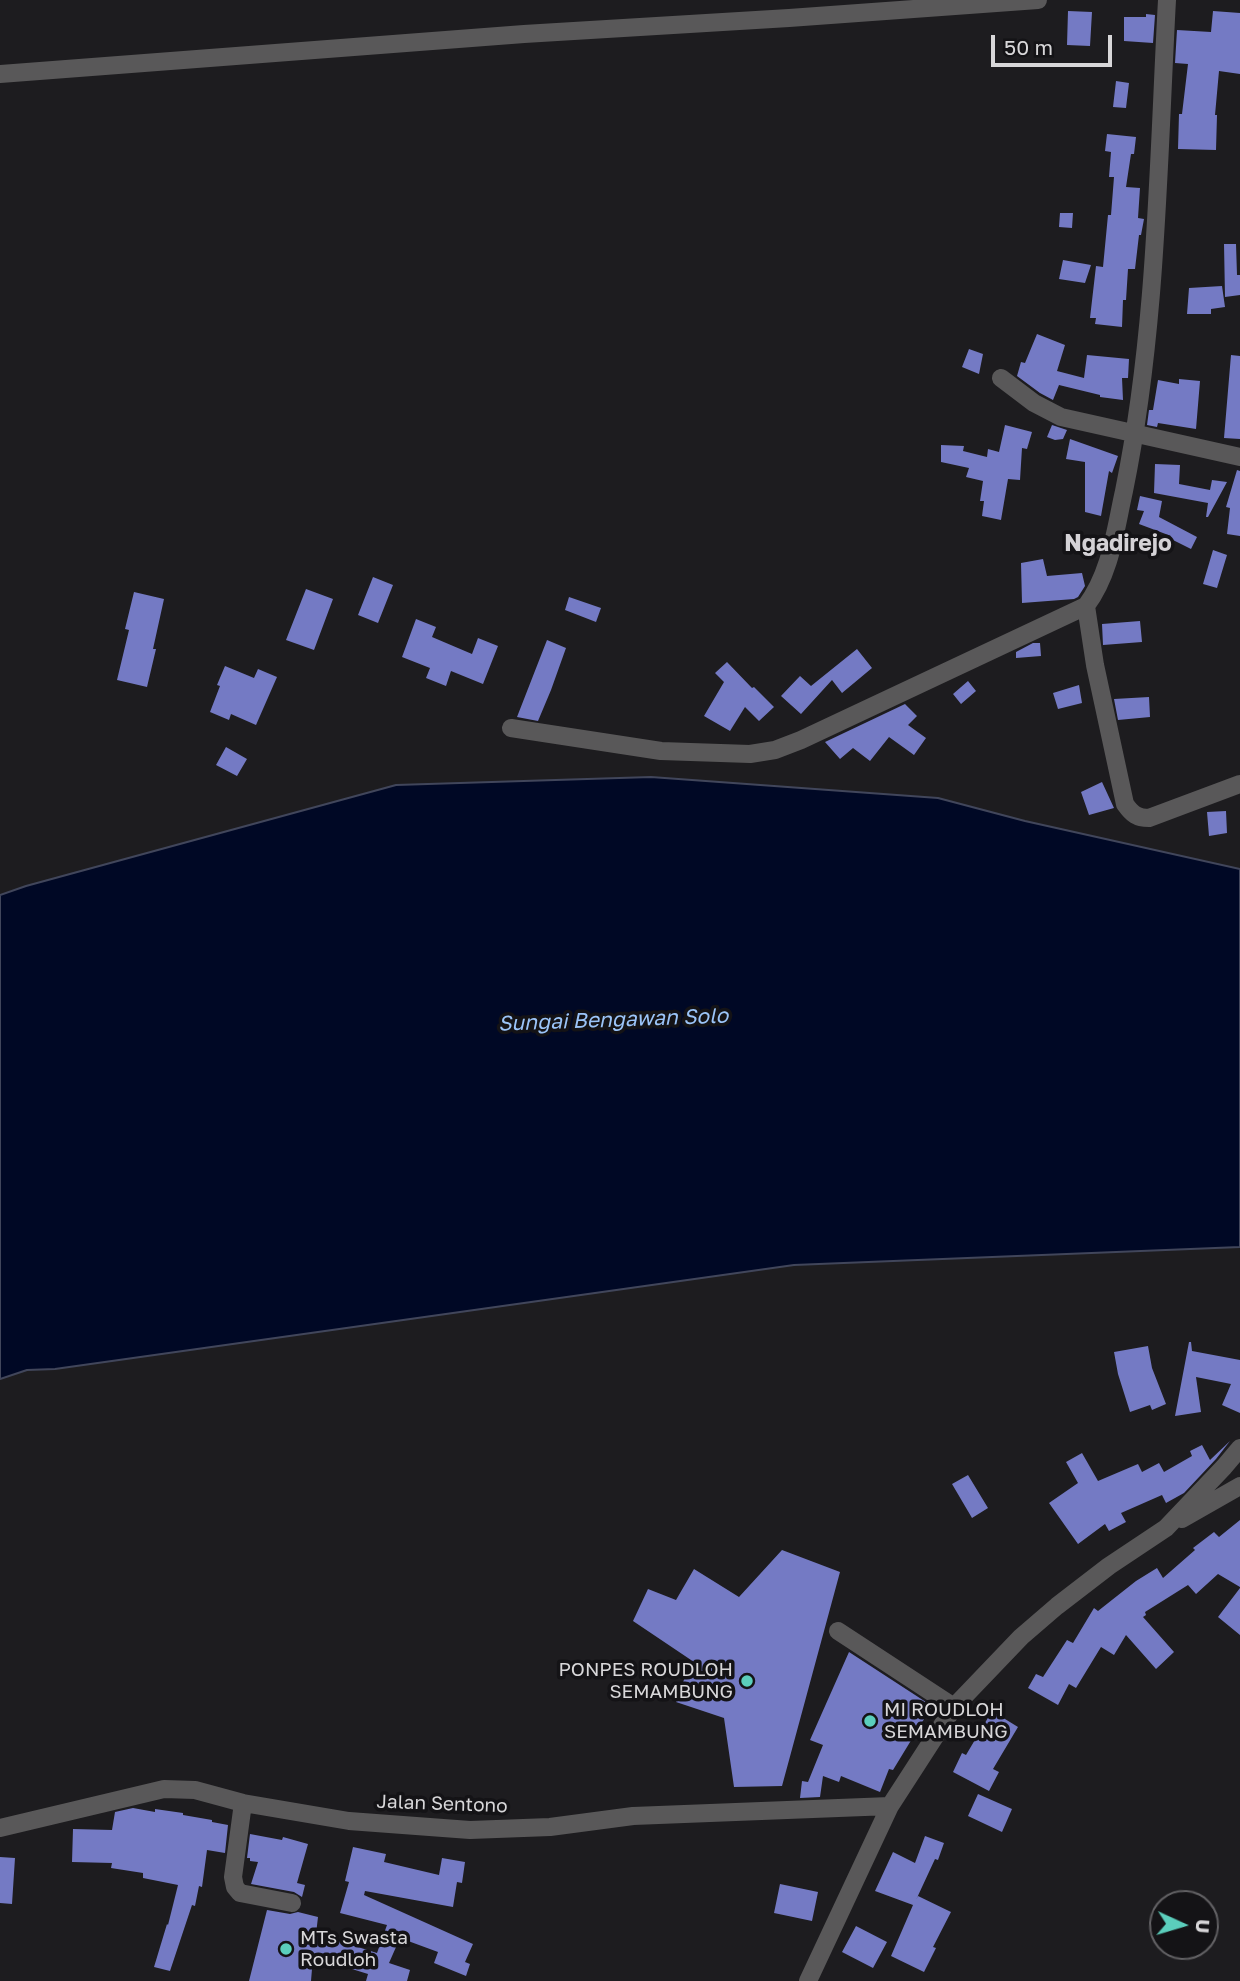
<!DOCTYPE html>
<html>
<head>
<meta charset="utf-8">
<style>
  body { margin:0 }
  #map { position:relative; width:1240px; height:1981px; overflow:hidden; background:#1d1c1f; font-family:"Golos Text",sans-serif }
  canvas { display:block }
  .north { position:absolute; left:1149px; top:1890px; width:70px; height:70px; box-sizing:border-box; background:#141316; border:2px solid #626164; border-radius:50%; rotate:94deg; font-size:19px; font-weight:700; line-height:28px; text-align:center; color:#d8d7d9 }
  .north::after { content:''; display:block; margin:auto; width:24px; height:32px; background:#5bcebc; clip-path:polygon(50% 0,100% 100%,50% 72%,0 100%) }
  .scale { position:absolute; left:991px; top:35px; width:121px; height:32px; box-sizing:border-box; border:4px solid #d8d7d9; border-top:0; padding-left:9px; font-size:21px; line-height:24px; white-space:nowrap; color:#d8d7d9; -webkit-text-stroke:5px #141316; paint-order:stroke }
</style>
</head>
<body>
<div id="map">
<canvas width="1240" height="1981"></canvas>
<div class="north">U</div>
<div class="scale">50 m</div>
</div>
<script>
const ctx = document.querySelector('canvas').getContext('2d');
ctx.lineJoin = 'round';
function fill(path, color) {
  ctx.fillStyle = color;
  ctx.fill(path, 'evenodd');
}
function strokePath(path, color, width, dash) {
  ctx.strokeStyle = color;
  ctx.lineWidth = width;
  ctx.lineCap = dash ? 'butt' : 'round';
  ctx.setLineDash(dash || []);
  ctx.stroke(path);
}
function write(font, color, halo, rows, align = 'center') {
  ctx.font = font + ' "Golos Text",sans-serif';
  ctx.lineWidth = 7;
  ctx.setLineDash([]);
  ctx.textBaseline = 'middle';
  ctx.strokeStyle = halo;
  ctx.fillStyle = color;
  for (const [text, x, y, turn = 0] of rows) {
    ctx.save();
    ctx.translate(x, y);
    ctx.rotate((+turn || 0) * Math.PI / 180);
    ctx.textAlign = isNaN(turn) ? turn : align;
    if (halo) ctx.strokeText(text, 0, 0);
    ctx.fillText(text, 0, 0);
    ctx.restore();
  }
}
const water = new Path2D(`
  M651,777L938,798L1025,821L1240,869V1247L794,1265L55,1369L27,1370L0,1379V895L26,886L396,785Z`);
fill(water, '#000825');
strokePath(water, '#41465b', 2);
fill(new Path2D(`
  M1068,11L1092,12L1090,46L1067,45Z
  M1213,11L1240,13V74L1219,71L1215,115H1217L1216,150L1178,149L1179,114H1182L1188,64L1175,63L1177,30L1211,32Z
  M1146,14L1155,15L1153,43L1124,41V17H1146Z
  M1116,81L1129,83L1126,108L1113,107Z
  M1107,134L1136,137L1134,154H1131L1126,187L1140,188L1138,218L1144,219L1141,235H1139L1135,269H1128L1126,300H1123L1122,327L1095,324L1096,318H1090L1096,266L1103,267L1108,215H1111L1114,177H1109L1111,152L1105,151Z
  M1060,213H1073L1072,228L1059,227Z
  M1224,244H1236L1237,275H1240V295L1225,297Z
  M1063,260L1091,265L1085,283L1059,279Z
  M1222,286L1225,307L1211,309V314H1187L1189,288Z
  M1037,334L1065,345L1057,371L1084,378L1087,355L1129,359L1128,378H1122L1123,400L1100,397V395L1059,385L1053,400L1040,393L1017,376L1021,362L1025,363Z
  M969,349L983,354L979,374L962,367Z
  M1231,355L1240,356V439L1224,438Z
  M1179,379L1200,381L1196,429L1158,423L1157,427L1147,425L1149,410H1153L1158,380L1179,384Z
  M1005,425L1032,432L1027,449L1022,448L1020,480L1008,479L1001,520L982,516L984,501H980L983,481L966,477L969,468L941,462V445L964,446L963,451L987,457L988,449L999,452Z
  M1052,425L1067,430L1063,439L1055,440L1047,437Z
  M1070,439L1118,456L1112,473L1109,471L1101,516L1085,512V462L1066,459Z
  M1155,464L1180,465L1179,484L1210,490L1212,480L1227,482L1208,517H1206L1208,503L1154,493Z
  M1237,470L1240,471V536L1227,534L1230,508L1226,507Z
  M1140,496L1162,501L1159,517L1197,537L1191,549L1169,538L1171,536L1139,524L1144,511L1137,510Z
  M1213,550L1227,555L1217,588L1203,584Z
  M1043,559L1047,576L1082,573L1085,586L1078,597L1074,599L1022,603L1021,563Z
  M373,577L393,585L378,623L358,615Z
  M306,589L333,599L314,650L286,640Z
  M134,592L164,599L153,649H156L147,687L117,680L129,630L125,629Z
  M569,597L601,608L596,622L565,610Z
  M416,619L436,627L432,637L472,654L478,638L498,646L483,684L451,671L446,686L426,678L430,668L402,657Z
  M1140,621L1142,642L1103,645L1102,624Z
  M547,640L566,648L551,690L538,721L517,717Z
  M1033,643H1040L1041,656L1016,658V652Z
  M857,649L872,668L842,693L832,680L801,714L781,696L800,676L811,686Z
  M727,662L752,688L754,687L774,707L759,721L745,707L730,731L704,716L724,682L715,673Z
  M225,666L254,678L258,669L277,677L256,725L231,714L229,720L210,712L220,686L217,685Z
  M968,681L976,691L961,704L953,694Z
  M1079,685L1082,703L1058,709L1053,693Z
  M1149,697L1150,717L1118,720L1114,699Z
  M905,704L917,716L908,725L926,738L914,755L889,737L870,761L853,748L840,759L825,742Z
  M226,747L247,759L237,776L216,765Z
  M1102,782L1114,808L1089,815L1081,792Z
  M1226,811L1227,833L1209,836L1207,812Z
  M1189,1342H1191L1192,1351L1240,1360V1413L1222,1405L1231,1384L1196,1377L1201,1412L1175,1416Z
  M1148,1346L1152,1368L1166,1404L1152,1410L1150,1405L1130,1412L1118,1374L1114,1352Z
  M1230,1441L1216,1459L1184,1493L1166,1503L1162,1495L1121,1513L1126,1522L1109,1531L1105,1524L1078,1544L1049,1503L1078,1483L1066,1462L1082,1453L1098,1481L1138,1464L1142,1472L1159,1463L1164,1472L1192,1456L1190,1451L1202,1445L1210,1460Z
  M968,1475L988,1508L972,1518L952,1484Z
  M1240,1520V1587L1218,1574L1196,1594L1188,1585L1145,1612L1146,1615L1143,1617L1174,1652L1156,1669L1126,1635L1114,1655L1101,1647L1076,1688L1069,1684L1058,1705L1028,1688L1036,1674L1043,1677L1067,1640L1073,1643L1094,1608L1098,1611L1136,1581L1157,1568L1163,1578L1195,1550L1193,1548L1214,1532L1219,1537Z
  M782,1550L840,1572L782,1786L734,1787L724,1718L676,1702L691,1660L633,1621L648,1589L676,1600L694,1569L739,1597Z
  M1240,1588V1635L1218,1617Z
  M849,1652L932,1706L893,1770L889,1769L880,1792L841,1776L839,1782L823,1776L820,1797L800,1798L802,1781L808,1782L823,1745L810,1740Z
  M992,1711L1018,1727L993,1769L999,1772L989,1791L953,1772L962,1753L966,1755Z
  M978,1794L1012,1809L1002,1832L968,1816Z
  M133,1808L155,1812V1809L183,1813V1815L212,1820V1822L228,1825L225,1853L207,1850L202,1887L199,1886L195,1906L192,1905L170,1971L154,1967L167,1924L168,1925L178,1885L143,1878V1873L111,1868L112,1863L72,1862L73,1829L112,1830L115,1812Z
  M250,1834L282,1840L283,1837L308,1844L297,1883L305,1885L302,1897L294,1892L251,1884L258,1862L250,1861V1858H247Z
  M925,1836L944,1843L938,1860L935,1859L916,1900L918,1896L951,1912L933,1947L936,1948L924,1972L891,1956L913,1905L875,1891L893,1852L915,1863Z
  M353,1847L386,1854L384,1862L439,1875L442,1858L465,1862L462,1883L457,1882L453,1907L365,1891L364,1895L473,1944L465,1962L470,1964L466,1976L434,1963L438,1952L400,1938L389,1963L410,1970L407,1981H366L368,1974L313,1957L311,1981H249L267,1910L290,1914L298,1912L318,1917L316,1934L377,1953L387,1925L340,1913L349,1882L345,1881Z
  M0,1857L15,1858L12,1904L0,1903Z
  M780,1884L818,1892L812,1921L774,1913Z
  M856,1926L887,1942L873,1968L842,1952Z`), '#747ac4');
strokePath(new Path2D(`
  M1167,0C1158,163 1157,330 1124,491C1115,531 1111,572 1086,606L1095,665L1125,804C1132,814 1137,818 1149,818L1240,784
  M0,74L524,34L789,18L1038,0
  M1001,378L1034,403L1061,417L1240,457
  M511,728L661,751L750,754L775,750L801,740L1086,606
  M1182,1519L1240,1486
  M838,1631L954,1707
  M243,1803L233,1877L235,1887L240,1893L292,1903
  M0,1828L164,1789L195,1790L243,1803L349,1821L470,1830L550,1827L633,1816L890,1806
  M808,1981L890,1806L954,1707L1021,1637L1057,1606L1109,1566L1166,1528L1224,1467L1240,1448`), '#595859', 18);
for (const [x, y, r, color] of [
  [747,1681,7,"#5bcebc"],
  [870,1721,7,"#5bcebc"],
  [286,1949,7,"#5bcebc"]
]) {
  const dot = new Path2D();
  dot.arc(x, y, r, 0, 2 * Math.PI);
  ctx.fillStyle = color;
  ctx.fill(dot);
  strokePath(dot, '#141316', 2.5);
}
write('19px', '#d8d7d9', '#141316', [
  ["PONPES ROUDLOH",733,1670,"right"],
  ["SEMAMBUNG",733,1692,"right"],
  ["MI ROUDLOH",884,1710],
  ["SEMAMBUNG",884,1732],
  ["MTs Swasta",300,1938],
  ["Roudloh",300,1960]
], 'left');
write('19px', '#d8d7d9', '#141316', [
  ["Jalan Sentono",442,1804,2]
]);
write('italic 21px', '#9bc4f8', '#141316', [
  ["Sungai Bengawan Solo",613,1020,-2]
]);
write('bold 23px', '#d4d2d6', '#141316', [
  ["Ngadirejo",1118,544]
]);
</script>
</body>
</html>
